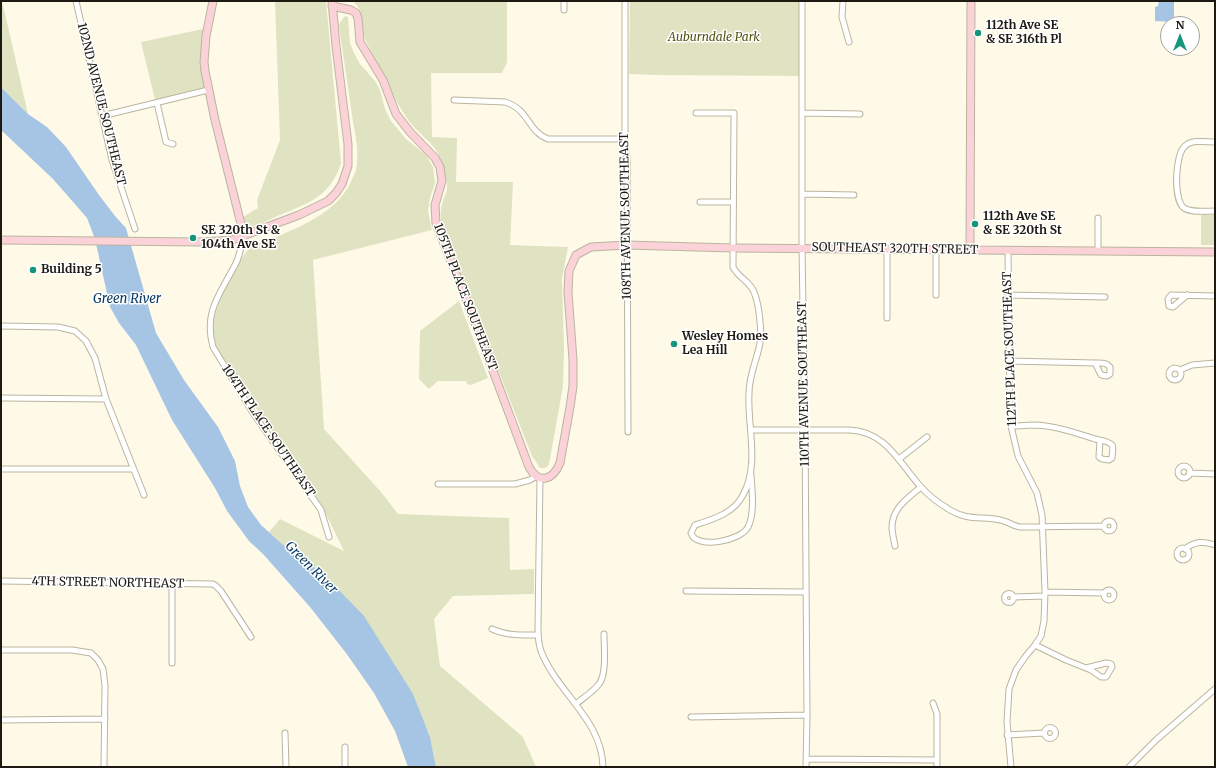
<!DOCTYPE html>
<html>
<head>
<meta charset="utf-8">
<style>
  body { margin:0 }
  #map { position:relative; width:1216px; height:768px; overflow:hidden; background:#fffae8; font-family:Merriweather,serif }
  canvas { display:block }
  .frame { position:absolute; inset:0; border:2px solid #1c1a12; pointer-events:none }
  .north { position:absolute; left:1160px; top:16px; width:40px; height:40px; box-sizing:border-box; background:#fff; border:1px solid #a4a3a0; border-radius:50%; rotate:0deg; font-size:11px; font-weight:700; line-height:16px; text-align:center; color:#1c1a12 }
  .north::after { content:''; display:block; margin:auto; width:14px; height:18px; background:#16947c; clip-path:polygon(50% 0,100% 100%,50% 72%,0 100%) }
</style>
</head>
<body>
<div id="map">
<canvas width="1216" height="768"></canvas>
<div class="frame"></div>
<div class="north">N</div>
</div>
<script>
const ctx = document.querySelector('canvas').getContext('2d');
ctx.lineJoin = 'round';
function fill(path, color) {
  ctx.fillStyle = color;
  ctx.fill(path, 'evenodd');
}
function strokePath(path, color, width, dash) {
  ctx.strokeStyle = color;
  ctx.lineWidth = width;
  ctx.lineCap = dash ? 'butt' : 'round';
  ctx.setLineDash(dash || []);
  ctx.stroke(path);
}
function write(font, color, halo, rows, align = 'center') {
  ctx.font = font + ' Merriweather,serif';
  ctx.lineWidth = 3;
  ctx.setLineDash([]);
  ctx.textBaseline = 'middle';
  ctx.strokeStyle = halo;
  ctx.fillStyle = color;
  for (const [text, x, y, turn = 0] of rows) {
    ctx.save();
    ctx.translate(x, y);
    ctx.rotate((+turn || 0) * Math.PI / 180);
    ctx.textAlign = isNaN(turn) ? turn : align;
    if (halo) ctx.strokeText(text, 0, 0);
    ctx.fillText(text, 0, 0);
    ctx.restore();
  }
}
fill(new Path2D(`
  M1,1L3,5L28,114L1,87Z
  M275,1H326L341,163C331,196 309,203 280,215C270,219 260,225 251,227L246,224L243,217L258,208L257,200L280,140Z
  M352,1H507V62L502,73H431L432,137L457,138L456,182H513L510,245L568,247L562,279L564,349L563,386L550,459L548,466L545,468H540L532,456L441,225C441,219 440,211 442,204C443,199 446,195 447,190C448,180 444,169 441,160C435,142 417,134 407,118C391,95 380,68 367,43C360,30 366,10 352,1Z
  M630,1H800V76L655,75L629,74Z
  M345,16L348,17L350,43L354,53L360,64L375,81L380,90L385,109L391,121L406,139L426,155L433,167L435,183L430,198L428,211L432,230L313,260L324,429L381,492L398,514L509,518L510,570L534,569V594L453,596L434,619L440,666L523,737L536,767H436L428,729L426,765L306,571L319,570L290,551L269,532L280,519L344,551L321,504L225,362C218,352 213,342 213,329C212,311 237,258 251,247C257,243 267,241 274,238C304,225 341,210 353,177C355,173 357,168 357,163C359,147 354,130 352,115C348,88 344,60 340,33L339,24Z
  M203,29L201,56L204,88L155,100L141,42Z
  M1201,215H1215V245H1201Z
  M459,301L488,378L471,385L467,384L466,381H438L429,389L419,379L420,331Z`), '#e0e3c2');
fill(new Path2D(`
  M1159,1H1174V22L1155,21V7L1158,6Z
  M1,87L28,114L47,127L66,147L99,195L115,216L126,228L156,333L184,380L218,427L235,461L240,486L248,507L261,525L290,551L314,567L334,585L364,616L413,694L430,737L436,767H408L395,731L374,693L346,653L310,607L263,554L249,541L227,511L215,488L172,420L136,345L119,323L110,307L95,239L87,218L53,179L1,130Z`), '#a6c5e5');
const street = new Path2D(`
  M76,1L112,160L135,229
  M625,1V139L627,161L628,432
  M802,1V248L805,429L807,715L806,767
  M843,1L842,17L849,42
  M564,10V1
  M454,100L505,102C529,109 528,132 548,139H625
  M157,103L166,142L173,144
  M696,113H734L733,267C738,278 752,282 755,295C759,305 762,332 760,343C757,360 749,375 749,393C747,426 760,464 743,495C734,513 714,519 695,525L691,533C696,550 741,541 748,527C755,513 752,490 751,475
  M802,113L860,114
  M102,116L208,90
  M1215,142C1206,142 1192,139 1185,146C1175,154 1173,200 1184,208C1192,213 1206,211 1215,211
  M802,194L854,195
  M700,202H733
  M244,236C241,245 240,255 236,263C221,293 203,311 213,347L253,413L321,510L329,537
  M1008,250L1010,401L1011,426L1018,456L1037,493L1042,515L1045,592L1044,621L1041,636L1035,645L1025,657L1016,670L1009,689L1007,722L1011,767
  M1098,250V218
  M936,295V249
  M1008,295L1105,297
  M1187,295L1173,307L1169,306L1168,299L1171,295L1215,296
  M887,318V248
  M1,326L58,327L75,331L86,341L95,358L106,399L144,495
  M1009,361L1095,363C1101,363 1106,362 1110,367V374L1107,376L1101,375L1095,363
  M1169 374a6 6 0 1 1 12 0a6 6 0 1 1-12 0Z
  M1180,370L1192,365L1215,363
  M1,398L106,399
  M1011,426C1020,426 1028,425 1036,425C1056,426 1076,433 1095,439C1099,440 1109,441 1112,445C1114,448 1112,454 1112,458L1109,460L1102,459L1099,457L1100,440
  M751,430H850C887,432 899,463 921,487C929,496 940,504 950,510C968,521 982,516 1000,520C1007,521 1013,526 1020,527L1103,526
  M899,459L927,437
  M1178 472a6 6 0 1 1 12 0a6 6 0 1 1-12 0Z
  M1,469H133
  M1189,473L1215,474
  M540,478L538,627C538,635 538,643 541,651C557,693 602,719 603,767
  M438,484H515L530,480L536,476
  M1104 526a5 5 0 1 1 10 0a5 5 0 1 1-10 0Z
  M895,546C894,540 892,533 892,527C892,508 909,497 921,487
  M1177 554a6 6 0 1 1 12 0a6 6 0 1 1-12 0Z
  M1185,549C1195,541 1204,541 1215,545
  M1,581L213,584L216,586L221,591L251,637
  M1104 595a5 5 0 1 1 10 0a5 5 0 1 1-10 0Z
  M686,591L806,592
  M1045,592L1104,593
  M1004.5 598a4.5 4.5 0 1 1 9 0a4.5 4.5 0 1 1-9 0Z
  M1013,597L1044,596
  M492,629C507,636 522,635 538,635
  M1035,645L1066,660L1091,670L1101,677H1106L1112,667L1111,664L1106,663L1086,668
  M1,650H72L91,653L98,660L103,669L105,685L104,767
  M172,663V583
  M933,703L937,714V767
  M576,704C583,698 593,692 599,684C607,674 604,647 604,634
  M691,717L807,715
  M1,720L105,719
  M1044.5 733a5.5 5.5 0 1 1 11 0a5.5 5.5 0 1 1-11 0Z
  M285,733L286,767
  M1007,735L1044,733
  M807,759L937,760
  M345,767V747
  M1129,767L1156,740L1215,689`);
const secondary = new Path2D(`
  M213,1L206,36L204,62L205,71L215,120L244,236
  M332,6L351,10L356,13L358,18L360,42L383,80L396,114L410,132L435,158L440,167L442,181L435,205L436,223L471,312L529,467C539,485 553,480 560,463L570,407L573,386V360L568,292L569,271L576,255L591,247L627,245L733,248L1215,252
  M1,240L202,242L232,240L299,215L328,201L336,193L342,184L348,166V144L336,46L332,1
  M970,249L971,1`);
strokePath(street, '#bab59f', 7);
strokePath(secondary, '#bab59f', 9);
strokePath(street, '#fff', 5);
strokePath(secondary, '#fbd2d7', 7);
for (const [x, y, r, color] of [
  [978,33,4,"#16947c"],
  [975,224,4,"#16947c"],
  [193,238,4,"#16947c"],
  [33,270,4,"#16947c"],
  [674,344,4,"#16947c"]
]) {
  const dot = new Path2D();
  dot.arc(x, y, r, 0, 2 * Math.PI);
  ctx.fillStyle = color;
  ctx.fill(dot);
  strokePath(dot, '#fff', 1.5);
}
write('bold 12px', '#1c1a12', '#fff', [
  ["112th Ave SE",986,26],
  ["& SE 316th Pl",986,40],
  ["112th Ave SE",983,217],
  ["& SE 320th St",983,231],
  ["SE 320th St &",201,231],
  ["104th Ave SE",201,245],
  ["Building 5",41,270],
  ["Wesley Homes",682,337],
  ["Lea Hill",682,351]
], 'left');
write('italic 12px', '#515411', '#fff', [
  ["Auburndale Park",714,38]
]);
write('12px', '#1c1a12', '#fff', [
  ["102ND AVENUE SOUTHEAST",101,104,76],
  ["108TH AVENUE SOUTHEAST",626,216,-91],
  ["SOUTHEAST 320TH STREET",895,249,1],
  ["105TH PLACE SOUTHEAST",465,297,69],
  ["112TH PLACE SOUTHEAST",1010,349,-92],
  ["110TH AVENUE SOUTHEAST",804,384,-91],
  ["104TH PLACE SOUTHEAST",268,431,56],
  ["4TH STREET NORTHEAST",108,583,1]
]);
write('italic 13px', '#083962', '#fff', [
  ["Green River",127,299],
  ["Green River",311,568,45]
]);
</script>
</body>
</html>
